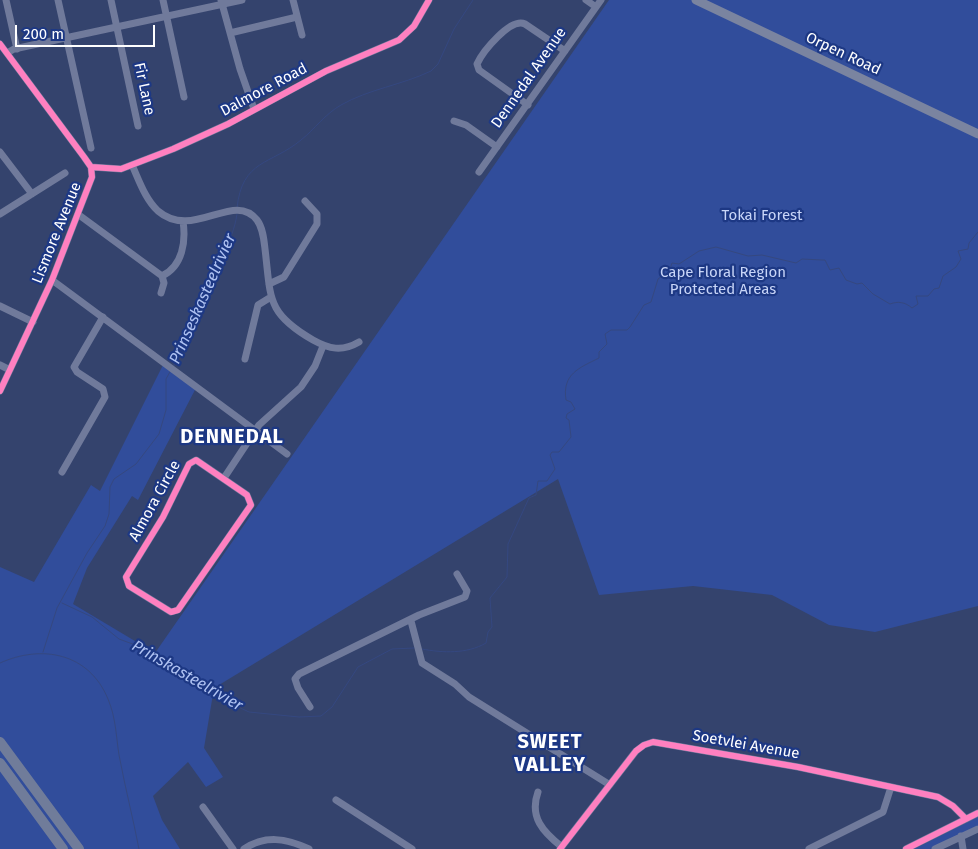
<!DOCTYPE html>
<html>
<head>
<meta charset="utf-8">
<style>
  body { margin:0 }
  #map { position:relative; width:978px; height:849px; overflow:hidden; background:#34436d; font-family:"Fira Sans",sans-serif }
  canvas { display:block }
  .scale { position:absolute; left:15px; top:25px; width:140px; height:22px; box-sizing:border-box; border:2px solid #fff; border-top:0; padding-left:6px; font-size:15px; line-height:18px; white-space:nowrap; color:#fff; -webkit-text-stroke:4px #1d3884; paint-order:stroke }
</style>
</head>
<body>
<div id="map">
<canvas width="978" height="849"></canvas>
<div class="scale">200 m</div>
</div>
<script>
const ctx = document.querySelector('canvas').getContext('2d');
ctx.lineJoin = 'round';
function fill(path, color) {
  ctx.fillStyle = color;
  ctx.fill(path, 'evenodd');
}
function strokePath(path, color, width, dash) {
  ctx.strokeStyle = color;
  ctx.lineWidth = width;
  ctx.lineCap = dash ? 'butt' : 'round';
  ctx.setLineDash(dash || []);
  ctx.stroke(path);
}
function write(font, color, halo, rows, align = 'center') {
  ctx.font = font + ' "Fira Sans",sans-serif';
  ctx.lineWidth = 4.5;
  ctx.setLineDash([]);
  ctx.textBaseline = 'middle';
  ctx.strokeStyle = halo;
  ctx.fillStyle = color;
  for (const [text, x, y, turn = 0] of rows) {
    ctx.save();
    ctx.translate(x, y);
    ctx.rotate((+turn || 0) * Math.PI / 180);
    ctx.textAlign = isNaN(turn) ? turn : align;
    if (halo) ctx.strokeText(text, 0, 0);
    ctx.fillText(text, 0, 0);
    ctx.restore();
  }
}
fill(new Path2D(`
  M609,0H978V606L875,632L829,625L772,595L693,586L599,595L558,479L214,688L204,748L223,777L206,787L188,762L153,796L162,820L180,849H0V567L34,582L91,485L100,491L164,363L197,386L138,500L132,496L87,568L73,604L155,653Z
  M978,817V826L930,849H914Z`), '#314d9b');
strokePath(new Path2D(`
  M237,208C242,159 271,165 301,140C315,129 325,114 341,105C369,89 402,85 431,71L438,64L454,29L473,0
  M173,367C192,330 209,293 224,254C229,241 235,229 237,214
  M62,603L92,617L119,639L138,646L158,661H163L230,703L249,712L299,717L321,716L332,707L358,667L392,649L414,648
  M422,649C443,653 467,654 486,643L488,632L492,627L490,598L507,577L508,544L529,498L536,495L538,481H547L555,469L550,455L552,452H559L571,437L569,420L566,418L567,414L575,409L571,402L566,400C562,374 579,368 599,358V352L607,344L605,334L611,330H627L630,327L644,305L651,302L658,279L662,276L667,278L672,263L679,264L699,251L716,247L748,256L762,255L796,263L802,259L822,260H825L830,270L839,268L846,280L857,284L862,283L873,294L890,304C898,301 905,302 912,308L918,304L916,296H928L934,289L939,288L943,276L956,267L961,259L958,251L968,249L969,243L978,232
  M43,652L57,608L87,553L105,526L109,514L110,487L114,479L136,464L159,434L166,410V379L171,370
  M0,663C42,644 89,653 108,699C116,718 116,736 119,755C125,787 133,818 139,849`), '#354880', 1);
strokePath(new Path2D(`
  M6,0L17,49
  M58,0L91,148
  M111,0L138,126
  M163,0L184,97
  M221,0L240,69L254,109
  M293,0L302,35
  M586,0L596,7
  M230,33L297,17
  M0,44L84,157L91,167L92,177L52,280L0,391
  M7,53L14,49L242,0
  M528,105L479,70L477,64C483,51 511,17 525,24L565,51
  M454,121L466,125L497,147
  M0,152L32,194
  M132,165C139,180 145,199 158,211C193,241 234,190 257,220C263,228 264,240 265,249C271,298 266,313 313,340C329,349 342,352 359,342
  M91,167L121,169L173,149L228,124L326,71L399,40L414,26L429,0
  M479,172L601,0
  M0,214L65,173
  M79,215L162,276L164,283L161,293
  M162,276C183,266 186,241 183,221
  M52,280L287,454
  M269,284L284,277L317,224V214L305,201
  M0,306L33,322
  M245,359L258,305L271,297
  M0,365L10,370
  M196,460L247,495L251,505L178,610L171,612L129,586L126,577L163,517L189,464Z
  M62,472L105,397L103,389L77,372L74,367L103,317
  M224,478L259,425L301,387L315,366L323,346
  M411,621L422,663L455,684L469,697L610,785
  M310,707L298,688L295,679L299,674L419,615L465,597L467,591L457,574
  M538,792C529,817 543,832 562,847
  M336,800L412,849
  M203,807L233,849
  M961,836L963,849
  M244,849C265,835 286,838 309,849
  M560,849L636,751L644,745L653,742L798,767L938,797L953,806L966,819
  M809,849L883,812L891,787
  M906,849L978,813
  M935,849L978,829`), '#707a9b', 7);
strokePath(new Path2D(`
  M696,0L978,134`), '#7a84a0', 9);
strokePath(new Path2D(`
  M0,742L79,849
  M0,763L63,849`), '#707c9a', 10);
strokePath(new Path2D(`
  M0,44L84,157L91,167L92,177L52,280L0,391
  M91,167L121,169L173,149L228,124L326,71L399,40L414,26L429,0
  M196,460L247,495L251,505L178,610L171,612L129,586L126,577L163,517L189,464Z
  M560,849L636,751L644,745L653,742L798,767L938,797L953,806L966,819
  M906,849L978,813`), '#ff80c0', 6);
write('15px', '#fff', '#1d3884', [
  ["Orpen Road",843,54,25],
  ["Dennedal Avenue",529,78,-55],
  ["Fir Lane",144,89,78],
  ["Dalmore Road",264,90,-28],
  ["Lismore Avenue",57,233,-68],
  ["Almora Circle",155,501,-61],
  ["Soetvlei Avenue",746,745,10]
]);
write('15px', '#c8d5f8', '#1d3884', [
  ["Tokai Forest",762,216],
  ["Cape Floral Region",723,273],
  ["Protected Areas",723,290]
]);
write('italic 16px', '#afc2f2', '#1d3884', [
  ["Prinseskasteelrivier",203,299,-66],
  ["Prinskasteelrivier",187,676,30]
]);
ctx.letterSpacing = '1px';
write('bold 20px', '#fff', '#1d3884', [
  ["DENNEDAL",232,437],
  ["SWEET",550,742],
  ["VALLEY",550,765]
]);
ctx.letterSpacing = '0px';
</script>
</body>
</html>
